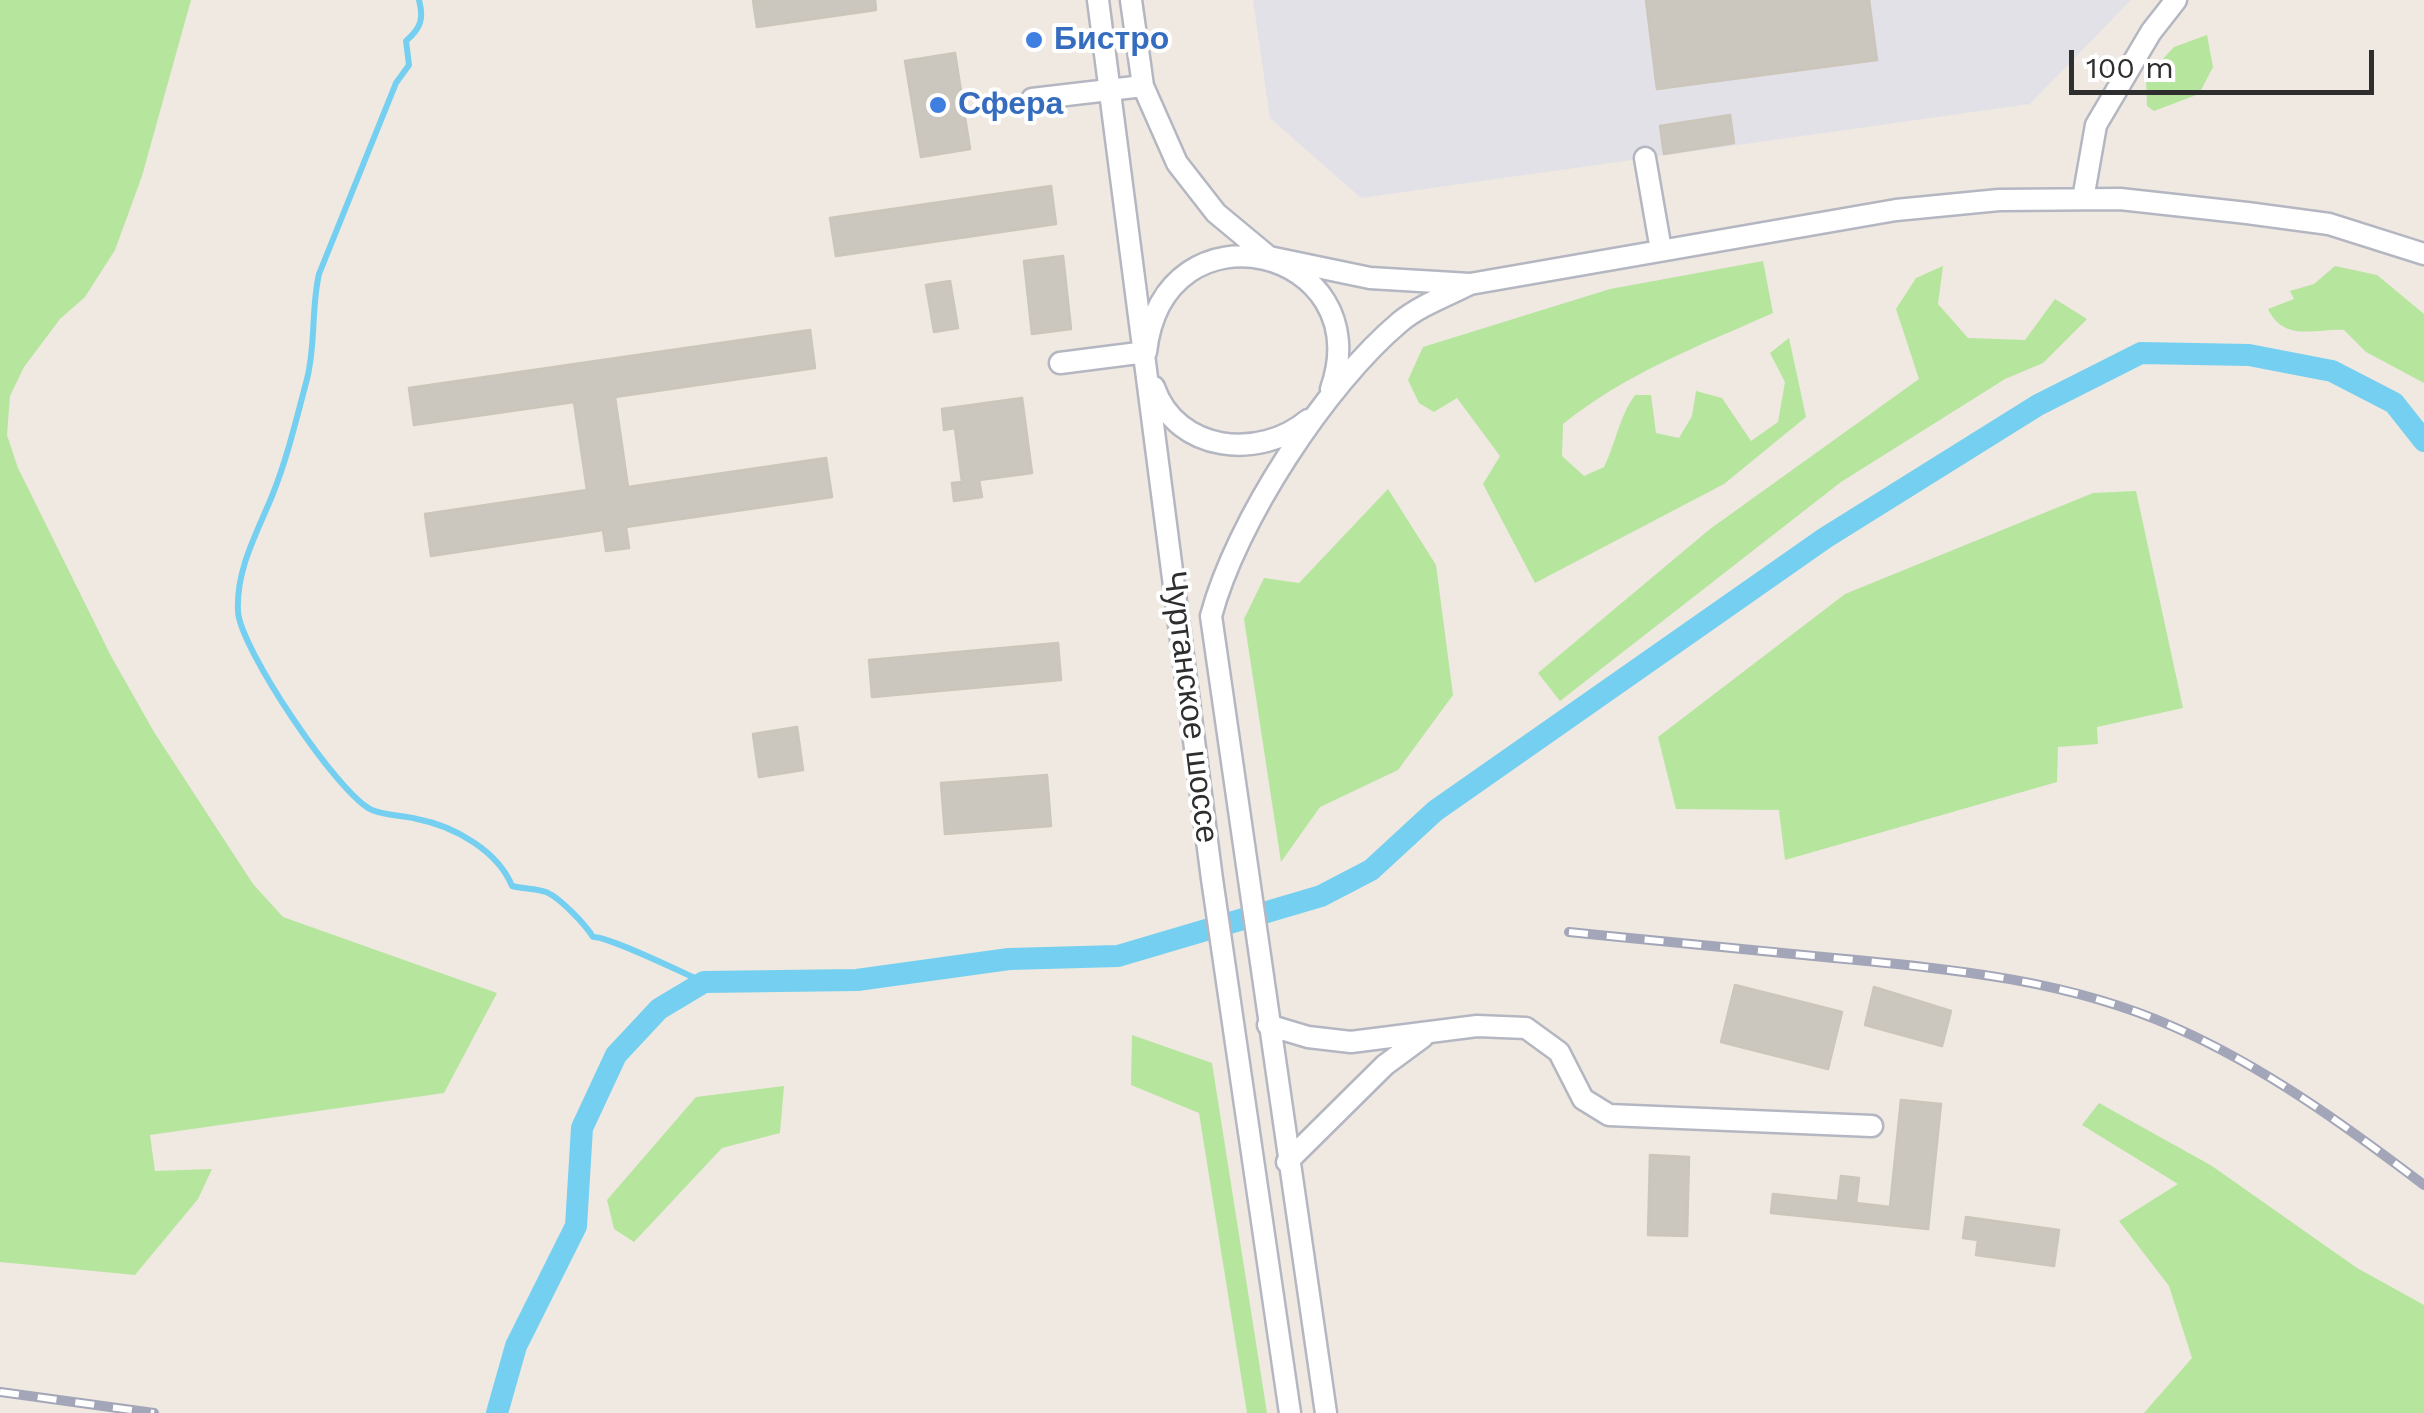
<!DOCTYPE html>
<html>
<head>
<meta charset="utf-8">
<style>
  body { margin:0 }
  #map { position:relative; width:2424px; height:1413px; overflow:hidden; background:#efe9e1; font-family:"Work Sans",sans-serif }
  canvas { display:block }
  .scale { position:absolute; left:2069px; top:50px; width:305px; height:45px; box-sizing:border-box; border:5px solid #2e2e2e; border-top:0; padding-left:12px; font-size:30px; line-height:35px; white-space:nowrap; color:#2e2e2e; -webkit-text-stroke:8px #fff; paint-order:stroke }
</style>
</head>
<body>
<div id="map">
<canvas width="2424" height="1413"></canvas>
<div class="scale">100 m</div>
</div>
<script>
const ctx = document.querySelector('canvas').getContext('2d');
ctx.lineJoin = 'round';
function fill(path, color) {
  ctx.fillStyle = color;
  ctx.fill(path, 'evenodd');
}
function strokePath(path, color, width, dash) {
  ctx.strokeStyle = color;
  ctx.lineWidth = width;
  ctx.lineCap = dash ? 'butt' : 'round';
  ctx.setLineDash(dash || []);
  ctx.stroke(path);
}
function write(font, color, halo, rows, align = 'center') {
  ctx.font = font + ' "Work Sans",sans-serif';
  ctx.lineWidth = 8;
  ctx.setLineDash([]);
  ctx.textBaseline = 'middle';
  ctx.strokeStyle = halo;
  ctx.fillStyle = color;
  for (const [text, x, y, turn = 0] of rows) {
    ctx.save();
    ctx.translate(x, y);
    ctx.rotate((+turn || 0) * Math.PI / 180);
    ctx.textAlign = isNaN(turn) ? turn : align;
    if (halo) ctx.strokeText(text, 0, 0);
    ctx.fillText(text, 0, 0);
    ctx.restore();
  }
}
fill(new Path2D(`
  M1253,0H2131L2030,104L1361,198L1270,118Z`), '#e3e1e8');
fill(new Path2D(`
  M0,0H191L142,176L115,250L85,297L60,319L24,367L10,396L7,435L18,468L111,656L154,732L253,884L283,917L497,993L444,1093L150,1135L155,1171L212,1169L198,1199L135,1275L0,1262Z
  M2207,35L2213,67L2199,94L2154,111L2147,106L2146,77L2174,47Z
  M1763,261L1773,313C1699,346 1626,373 1563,424L1562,456L1584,476L1604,467C1616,443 1619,417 1635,395H1651L1656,433L1679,438L1692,416L1696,391L1722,398L1751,441L1778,422L1785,382L1770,353L1789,338L1806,417L1724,484L1535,583L1483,484L1500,456L1457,398L1434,412L1419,403L1408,380L1423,347L1610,289Z
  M1943,266L1938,304L1968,338L2025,340L2055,299L2087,319L2043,363L2005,379L1841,482L1560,701L1538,673L1710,529L1919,379L1896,309L1916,278Z
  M2335,266L2377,275L2424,314V383L2366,352L2344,330C2318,328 2284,343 2268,309L2294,299L2290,291L2314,284Z
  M1388,489L1436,565L1453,695L1398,770L1320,807L1281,862L1244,619L1264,578L1299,583Z
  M2136,491L2183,708L2097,727L2098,744L2058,747L2057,782L1785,860L1779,810L1676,809L1658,737L1845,594L2093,493Z
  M1132,1035L1212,1063L1267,1413H1247L1199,1113L1131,1085Z
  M784,1086L780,1133L722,1148L634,1242L614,1229L607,1200L696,1097Z
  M2099,1103L2212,1166L2357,1268L2424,1305V1413H2144L2192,1358L2169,1286L2119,1221L2178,1184L2082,1125Z`), '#b6e59e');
strokePath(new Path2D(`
  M419,0C424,19 421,28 406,41L409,65L396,83L319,274C311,309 316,343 307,379C297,417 287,459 272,496C257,533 236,569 238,611C239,647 339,796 372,810C386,816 402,815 417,819C454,826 498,851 512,886C523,889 536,888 546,892C559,897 585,924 593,937C606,935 685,974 704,982`), '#75cff0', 6);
strokePath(new Path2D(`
  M497,1413L516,1346L576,1226L582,1128L616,1055L659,1009L704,982L857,980L1009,959L1118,956L1321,896L1371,870L1435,811L1825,538L2038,405L2141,353L2249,355L2332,371L2394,403L2424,441`), '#75cff0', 22);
const building = new Path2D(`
  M753,0H875L876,10L757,27Z
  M1646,0H1869L1877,60L1657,89Z
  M955,53L970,149L921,157L905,61Z
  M1730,115L1734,143L1664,154L1660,126Z
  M1051,186L1056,224L836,256L830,218Z
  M1063,256L1071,329L1032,334L1024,261Z
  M950,281L958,328L934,332L926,285Z
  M810,330L815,368L615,397L628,487L826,458L832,497L626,527L629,548L606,551L603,530L431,556L425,514L587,490L574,402L414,425L409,388Z
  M1022,398L1032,473L979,480L982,497L954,501L952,483L962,482L955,428L944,430L942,409Z
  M1058,643L1061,680L872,697L869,660Z
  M797,727L803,770L759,777L753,734Z
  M1047,775L1051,826L945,834L941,783Z
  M1735,985L1842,1012L1828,1069L1721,1042Z
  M1874,987L1951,1011L1942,1046L1865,1025Z
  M1901,1100L1941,1104L1928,1229L1771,1213L1773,1194L1838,1201L1841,1176L1859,1178L1856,1203L1890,1207Z
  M1650,1155L1689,1157L1687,1236L1648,1235Z
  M1966,1217L2059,1230L2054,1266L1976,1255L1978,1240L1963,1238Z`);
fill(building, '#cbc7bf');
strokePath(building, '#cbc5ba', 2.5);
const minor = new Path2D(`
  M1098,0L1212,879L1290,1413
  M1131,0L1143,86L1177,163L1216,213L1269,257L1370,278L1470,284L1896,210L1999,200L2120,199L2247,213L2329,224L2424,254
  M1032,99L1143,86
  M1645,158L1661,250
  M2083,199L2096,125L2151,32L2176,0
  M1060,363L1146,352C1164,195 1380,248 1331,389
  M1154,387C1177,453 1260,460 1308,420
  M1268,1025L1308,1037L1351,1042L1477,1026L1526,1028L1559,1052L1583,1099L1609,1115L1872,1126
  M1287,1162L1385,1065L1423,1037
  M1326,1413L1211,616C1236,522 1325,385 1400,322C1419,306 1446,296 1468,285`);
strokePath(minor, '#b4b7c1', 25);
strokePath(minor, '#fff', 20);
const rail = new Path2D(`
  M1569,932C1657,941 1745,949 1834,958C1950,969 2066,979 2174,1027C2265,1067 2346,1126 2424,1185
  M0,1392L154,1413`);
strokePath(rail, '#a3a6b8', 10);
strokePath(rail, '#fff', 6, [19]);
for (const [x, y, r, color] of [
  [1034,40,10,"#3f7fe0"],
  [938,105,10,"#3f7fe0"]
]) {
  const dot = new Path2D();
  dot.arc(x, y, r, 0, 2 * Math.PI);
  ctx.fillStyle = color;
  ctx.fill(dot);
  strokePath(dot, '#fff', 4);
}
write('bold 32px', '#366cbe', '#fff', [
  ["Бистро",1054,40],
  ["Сфера",958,105]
], 'left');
write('32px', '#2e2e2e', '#fff', [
  ["Чуртанское шоссе",1190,707,83]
]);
</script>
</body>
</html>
